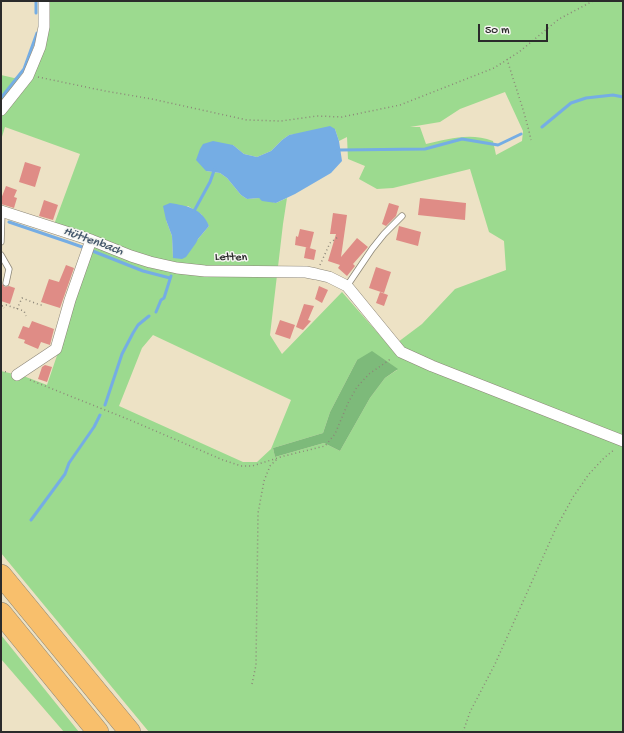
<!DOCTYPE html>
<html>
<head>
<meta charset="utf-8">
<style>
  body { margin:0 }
  #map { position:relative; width:624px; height:733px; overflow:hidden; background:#ede2c5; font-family:"Gochi Hand",sans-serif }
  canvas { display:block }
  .frame { position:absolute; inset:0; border:2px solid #2b2b2b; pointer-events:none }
  .scale { position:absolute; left:478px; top:24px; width:70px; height:18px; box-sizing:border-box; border:2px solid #2b2b2b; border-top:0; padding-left:5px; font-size:12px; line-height:14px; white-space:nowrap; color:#2b2b2b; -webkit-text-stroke:3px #f6f6f2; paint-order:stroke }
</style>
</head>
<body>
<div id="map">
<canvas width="624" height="733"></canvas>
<div class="frame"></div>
<div class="scale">50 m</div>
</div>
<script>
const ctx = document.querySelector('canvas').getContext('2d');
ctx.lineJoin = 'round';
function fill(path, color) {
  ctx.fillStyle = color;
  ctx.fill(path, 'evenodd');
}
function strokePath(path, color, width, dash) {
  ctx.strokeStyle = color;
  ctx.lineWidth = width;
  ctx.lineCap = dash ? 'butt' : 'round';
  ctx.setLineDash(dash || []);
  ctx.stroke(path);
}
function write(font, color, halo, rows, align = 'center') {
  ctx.font = font + ' "Gochi Hand",sans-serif';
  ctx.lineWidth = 3;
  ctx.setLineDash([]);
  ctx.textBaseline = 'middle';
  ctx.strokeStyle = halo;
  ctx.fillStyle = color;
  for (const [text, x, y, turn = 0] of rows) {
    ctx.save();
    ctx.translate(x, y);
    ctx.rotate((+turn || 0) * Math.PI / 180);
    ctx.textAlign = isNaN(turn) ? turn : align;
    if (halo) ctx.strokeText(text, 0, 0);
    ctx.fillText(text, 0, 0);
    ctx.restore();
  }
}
fill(new Path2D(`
  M46,1H623V732H149L1,553V371L26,377L47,385L94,246L52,230L80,154L5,127L1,140V75L14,78L33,74ZM505,92L523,131L522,141L496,155L493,141C470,132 448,139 426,144L420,127H410L440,122L460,109ZM335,129L339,141L347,137L348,159L365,166L359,179L377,189L393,188L470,169L489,232L504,241L506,270L455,289L422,324L398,342V356L342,292L282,354L270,335L283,224L287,198L276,203L259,198L247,199L241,195L227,178L220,173L206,171L233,145L244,154L257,157L271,151L282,140L289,135ZM188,206L201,214L209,226L198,239L173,258L172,236L166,220ZM153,335L291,400L271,449L257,462H243L119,406L142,348ZM357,360L397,370L385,378L370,398L340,451L324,443L275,457L273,448L323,433L330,412Z
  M1,635L79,732H64L1,659Z`), '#9cda8f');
fill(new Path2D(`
  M372,351L398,369L385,378L370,398L340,451L324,443L275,457L273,448L323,433L330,412L357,360Z`), '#7dba7a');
fill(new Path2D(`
  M330,126L335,129L339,141L342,161L331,173L295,194L276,203L262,201L259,198L247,199L241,195L227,178L220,173L206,171L196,160L200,149L203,144L213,141L233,145L244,154L257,157L271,151L282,140L289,135Z
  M170,203C187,206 202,208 209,226L198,239L196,243L186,257L182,259L173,258L172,236L166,220L163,206Z`), '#75ade4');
strokePath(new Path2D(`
  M36,1V13
  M1,98L24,69L37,33
  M542,127L571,103L586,98L613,95L623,97
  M337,151L340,150L425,149L462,139L498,145L521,134
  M193,213L210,182L215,168
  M9,222L68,242L85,248
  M90,250L143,271L170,278
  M156,312L161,300L164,298L171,276
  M105,405L122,354L133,333L138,325L149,316
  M31,520L65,474L69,463L94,427L100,415`), '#75ade4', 3);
fill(new Path2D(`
  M25,162L41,167L35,187L19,182Z
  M6,186L17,190L14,197L17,198L14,208L1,204V199Z
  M420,198L466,203L465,220L418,215Z
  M44,200L58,205L53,220L39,216Z
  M389,203L399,206L396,216L386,226L382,224Z
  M333,213L347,215L341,257L357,238L368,247L353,264L355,266L347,276L338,268L340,265L328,261L336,234H330Z
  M399,226L421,232L418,246L396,240Z
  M300,229L314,232L310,248L295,245L296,236L298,237Z
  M306,247L316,250L314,260L304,258Z
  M66,265L74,268L60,308L41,302L49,279L59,282Z
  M376,267L391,272L384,293L369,288Z
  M1,283L5,287L9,286L15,288L10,304L1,301Z
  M319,286L328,290L322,303L315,299Z
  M380,292L388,295L384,306L376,303Z
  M304,304L314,306L308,320L311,321L303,330L296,327Z
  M280,320L295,325L290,339L275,334Z
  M32,321L54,329L50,345L41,342L38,349L24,343L25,340L18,338L23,326L29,328Z
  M45,365L52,367L47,382L38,379L42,367Z`), '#df8c86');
const service = new Path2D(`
  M1,242L2,211
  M1,255L9,269L6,283
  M347,286L372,249L384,234L402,216`);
const minor = new Path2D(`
  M1,110L28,76L40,47L44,27V1
  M1,211L91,240L131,256L150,262L177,268L205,271L306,272L316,274L329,277L347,286L401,352L432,366L623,441
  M17,375L56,349L70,300L91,240`);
const motorway = new Path2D(`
  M1,575L130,732
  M1,613L98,732`);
strokePath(service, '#8c8678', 7);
strokePath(minor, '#8c8678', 12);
strokePath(motorway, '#8c8678', 22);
strokePath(new Path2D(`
  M507,59C515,86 525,112 531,140
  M38,77L105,91L152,99L247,120L281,121L317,116L342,117L400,105L494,68L519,52L559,19L593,1
  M320,265L330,243L338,237
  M1,305L4,308
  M2,306L6,305L24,311L26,316
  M17,309L22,298L40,305H44
  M1,371L7,372
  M30,380L130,420L223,460L241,466H252L284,456L325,446L335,434L348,403L357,387L369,374L392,358
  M252,684L256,665L258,513L264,481L270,466L277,459
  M463,732L470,712L495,664L556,528L573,497L589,474L604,458L615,449`), '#8c8678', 1.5, [1, 3]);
strokePath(service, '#fff', 5.5);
strokePath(minor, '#fff', 11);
strokePath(motorway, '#f8bf6c', 21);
write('12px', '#2b2b2b', '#f6f6f2', [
  ["Letten",231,258,1]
]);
write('italic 13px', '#45586c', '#f6f6f2', [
  ["Hüttenbach",93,242,20]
]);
</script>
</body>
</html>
